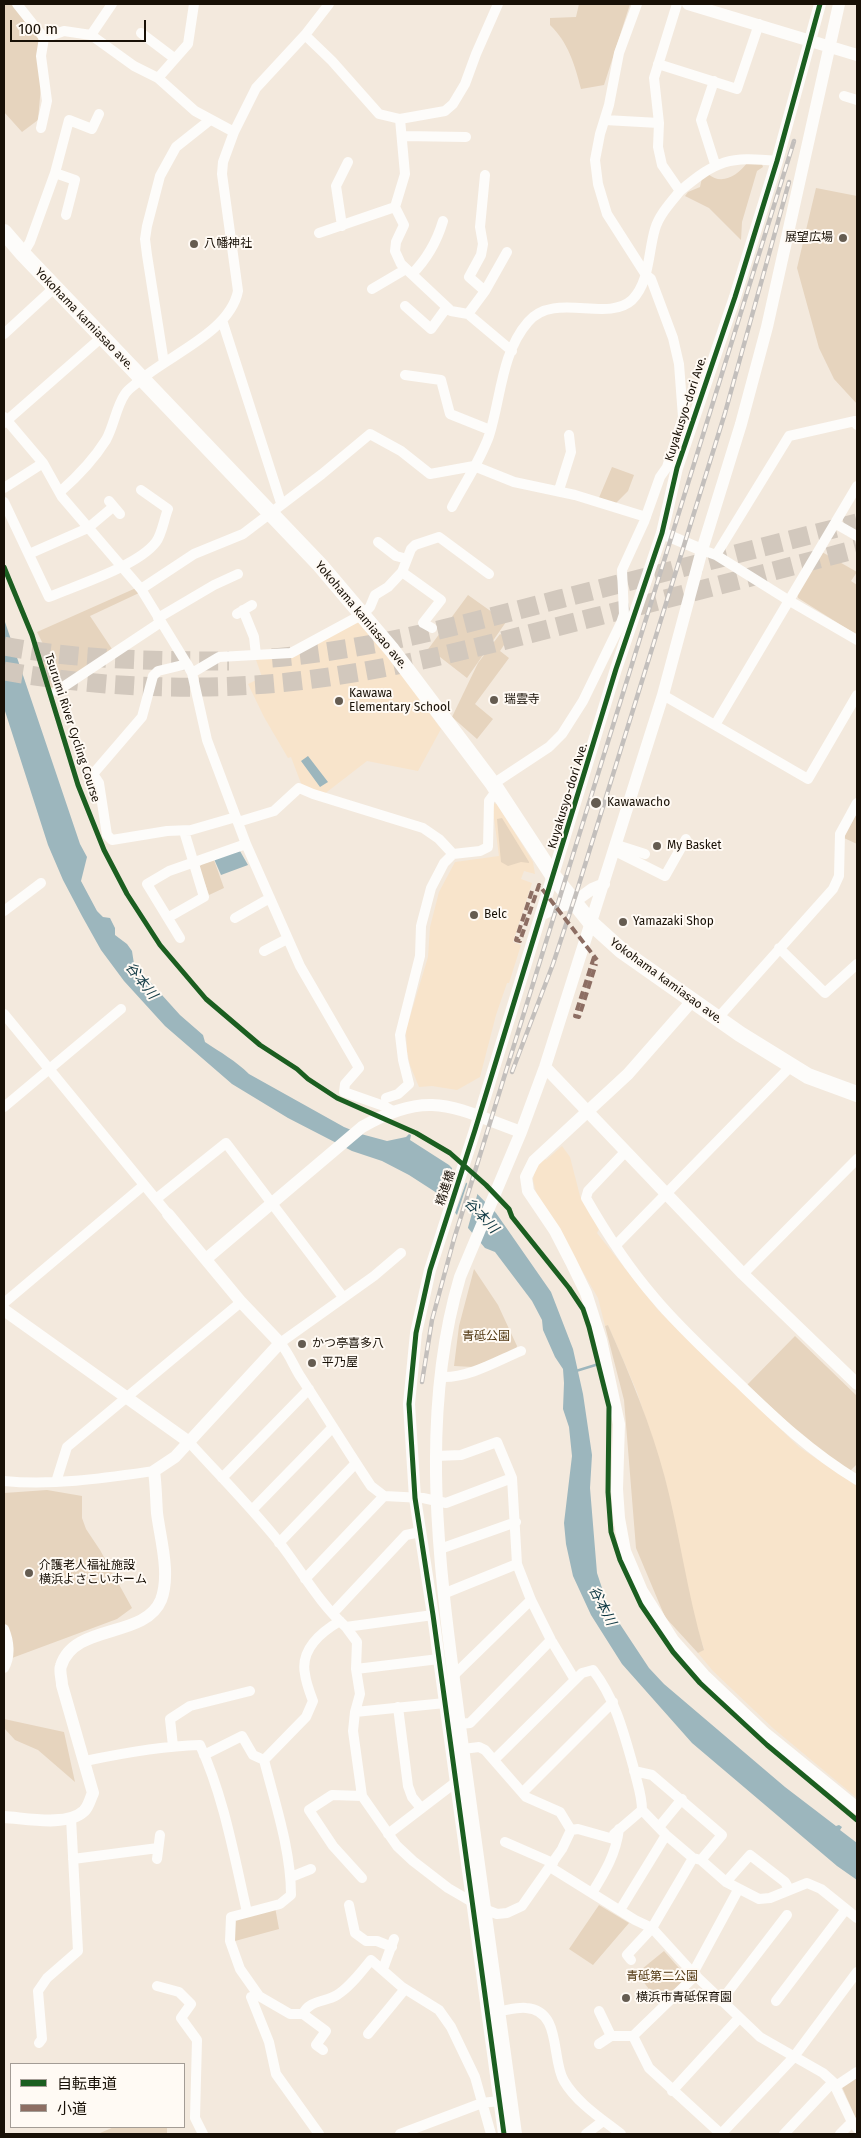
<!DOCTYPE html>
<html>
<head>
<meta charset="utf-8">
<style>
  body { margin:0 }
  #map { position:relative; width:861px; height:2138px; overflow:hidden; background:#f3e9dd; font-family:"Fira Sans","Noto Sans JP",sans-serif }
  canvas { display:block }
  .frame { position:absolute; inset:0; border:5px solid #181006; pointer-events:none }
  .legend { position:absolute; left:10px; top:2063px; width:175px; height:65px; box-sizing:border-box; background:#fffaf4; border:1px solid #a39c95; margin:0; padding:6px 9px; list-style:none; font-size:15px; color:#181006 }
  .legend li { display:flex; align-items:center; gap:10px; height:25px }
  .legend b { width:25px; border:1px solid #a39c95 }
  .scale { position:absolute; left:10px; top:20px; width:136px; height:22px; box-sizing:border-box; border:2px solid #181006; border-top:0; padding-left:6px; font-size:15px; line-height:18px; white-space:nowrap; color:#181006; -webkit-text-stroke:4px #fffaf4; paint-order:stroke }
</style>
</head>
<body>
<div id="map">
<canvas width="861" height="2138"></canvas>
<div class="frame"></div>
<ul class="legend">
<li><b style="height:6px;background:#1b5e20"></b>自転車道</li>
<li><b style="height:6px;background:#8d6e63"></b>小道</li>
</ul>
<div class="scale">100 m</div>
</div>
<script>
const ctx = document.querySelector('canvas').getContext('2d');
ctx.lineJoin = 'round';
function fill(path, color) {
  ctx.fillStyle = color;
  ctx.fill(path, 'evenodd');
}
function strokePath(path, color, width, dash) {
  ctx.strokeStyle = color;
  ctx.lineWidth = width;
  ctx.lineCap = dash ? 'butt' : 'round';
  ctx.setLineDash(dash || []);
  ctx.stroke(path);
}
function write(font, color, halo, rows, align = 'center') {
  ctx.font = font + ' "Fira Sans","Noto Sans JP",sans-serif';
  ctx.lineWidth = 4;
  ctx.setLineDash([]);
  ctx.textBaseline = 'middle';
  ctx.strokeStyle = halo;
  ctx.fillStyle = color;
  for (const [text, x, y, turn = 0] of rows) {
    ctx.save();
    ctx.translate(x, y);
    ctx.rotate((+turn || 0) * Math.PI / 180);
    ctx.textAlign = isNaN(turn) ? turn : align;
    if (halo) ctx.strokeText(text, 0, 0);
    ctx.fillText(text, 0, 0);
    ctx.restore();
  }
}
fill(new Path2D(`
  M351,622L360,623L382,646L441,729L418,771L367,761L323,795L302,786L291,757L288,758L264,717L248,684L262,677L255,657L292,655Z
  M492,803L497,804L533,862L535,874L524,871L521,879L532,883L513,942L521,945L509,983H507L496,1015L480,1077L457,1090L432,1086L419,1087L410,1065L407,1051L406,1030L428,957L430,927L439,892L455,862L499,856Z
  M562,1146L570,1157L580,1196L599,1229L597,1233L658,1310L799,1447L857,1486V1798L774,1729L713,1671L698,1653L704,1649L694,1618L665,1479L637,1392L608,1325L605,1326L598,1298L562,1236L537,1196L533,1180L535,1170L544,1157L546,1160Z`), '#f8e4cb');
fill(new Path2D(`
  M4,4H12L38,36L41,86L38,120L22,132L4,112Z
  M579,4H630L604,85L581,89C575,65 568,42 550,25V18L576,17Z
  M747,163L762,164L763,167L757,171L742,222L741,240L709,208L685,196L688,192L700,187L702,178L708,174C722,186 738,175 747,163Z
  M816,188L857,196V404L834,379L819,348L797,268Z
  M612,467L634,475L628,491L614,505L598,500Z
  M822,552L857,572L851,581L857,585V635L798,598L797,594Z
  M136,588L139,593L90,616L112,649L58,686L50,688L39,653L46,650L37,632Z
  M468,595L506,622L467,678L440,657L434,662L431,659L432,657L426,652Z
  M500,634L508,639L500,651L509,658L475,704L493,719L477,739L452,717L478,663Z
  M856,814H857V844L844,838Z
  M502,818L529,862V863L521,862L508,866L501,862L497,819Z
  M214,860L224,888L209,895L199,867L202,864Z
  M474,1269L498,1305L517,1346L516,1350L473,1367L454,1366L459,1326Z
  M608,1325C630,1375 651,1425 665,1478C680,1535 687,1593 704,1650L698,1653L665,1617L636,1548L624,1400L605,1326Z
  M795,1336L857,1396V1464L850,1471L818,1450L747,1385Z
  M47,1490L82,1496V1518L86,1529L100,1550L132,1608L117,1619L4,1661V1493Z
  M4,1719L64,1732L75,1782L38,1750L15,1740L4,1728Z
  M599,1905L629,1923L593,1965L569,1949Z
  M275,1907L279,1929L235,1941L233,1920Z
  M664,1951L687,1977L660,2004L637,1973Z
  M857,2076V2121L842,2087Z
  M114,2127H167V2134H101L100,2133Z`), '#e6d4be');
fill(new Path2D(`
  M4,619L80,844L87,857L81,881L97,911L103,917L110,918L115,928V935L127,944L132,951L134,964L180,1015L203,1035L205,1042C220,1052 236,1061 249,1074L344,1127L361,1134L387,1141L406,1137L409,1134L411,1135L410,1140L449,1165L496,1213L551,1292L573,1349L583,1394L592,1455L590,1488L597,1573L608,1606L649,1668L664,1684L785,1787L836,1826L839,1825L842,1827L840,1830L857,1843V1880L837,1866L692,1743L622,1664L591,1615L573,1576L566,1544L564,1523L572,1456L569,1427L563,1409L564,1383L563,1369L555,1357L543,1330L542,1320L532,1301L495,1252L485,1248L440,1195L409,1175L382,1161L352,1151L288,1118L232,1084L165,1026L124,981L101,950L82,916L63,880L48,845L4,708Z
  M308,756L328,782L320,787L301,761Z
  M240,851L248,865L221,875L214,859Z`), '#9cb6bd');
fill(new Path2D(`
  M453,1166L467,1180L454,1216L441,1201Z
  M468,1181L478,1192L467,1231L456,1218Z`), '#f3e9dd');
strokePath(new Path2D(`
  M576,1371L602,1363`), '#9cb6bd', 2.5);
strokePath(new Path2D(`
  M4,646C78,660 154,661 229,661
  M272,658C370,650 465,624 560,599C659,574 758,548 857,523
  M4,671C112,690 226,693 335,676C423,663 509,639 595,617C682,595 770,572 857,549`), '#d2c8bd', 19, [19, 9]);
strokePath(new Path2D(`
  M17,4L44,38L64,31L91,35L134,66L158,78L195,111L234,132
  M677,4L654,78L659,123L658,147L662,165L680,191C717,160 729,156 777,161
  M141,33L174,58
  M91,35L112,4
  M305,35L332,61L379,114L400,119L445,111L453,104L465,84L476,54L498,4
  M658,64L737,89L759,24
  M158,78L188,44L194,4
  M714,81L701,120L715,164
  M844,96L857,100
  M400,119L405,174L395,207L404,225L396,242L395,251L401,264L451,311L468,314L512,351
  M605,120L659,123
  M41,128L47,101L41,56L44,38
  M403,136L466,137
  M55,173L69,120L92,129L99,114
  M485,175L480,227L483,244L481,255L469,277L485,291
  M342,226L336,186L348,162
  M319,233L395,207
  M23,254L30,242L55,173L75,180L66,215
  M412,274C427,259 437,241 443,221
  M372,289L406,269
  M405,306L431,329L447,307
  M468,314L485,291L507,252
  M222,320L281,503
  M4,334L54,288
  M164,363L147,255L145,239L147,226L160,176L176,147L210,120
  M405,375L441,380L450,414L490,430
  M4,417L43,463L62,497L141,589L187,664L192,673L207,740L246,844L300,966L359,1068L345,1084L344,1092L384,1106L393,1111
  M4,423L102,337
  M4,488L43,463
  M559,490L571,452L569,435
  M61,491C78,476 94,459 106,440C114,426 116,407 125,394C128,389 135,385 139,381C169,355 230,332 238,291L222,174L223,162L234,132L256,88L305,35L329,4
  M109,501L120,514
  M4,502L49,597C77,585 138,566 156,542C162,534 164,519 168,509L141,490
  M452,507C464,484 480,461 489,436C501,399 501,353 528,322C554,291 607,323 632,300C650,282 648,252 655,229C659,215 671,202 680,191
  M836,524L857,536
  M378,542L396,556L407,559
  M702,550L716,555L788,600L857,640
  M29,554L88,528L113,507
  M716,555L789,436L855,421L857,425
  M402,572L441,600L423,623L432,628
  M141,589L194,554L243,534L322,474L370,434L401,451L430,474L474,466L514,482L575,495L646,517
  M243,610L254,637L256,655
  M237,614L252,605
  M158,618L214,585L238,574
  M187,664L158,671L153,676L142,717L93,774L99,783L107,835L112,840L167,831L191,830L236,817
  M192,673L219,657L291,653L363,614L370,607L375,595L388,587L402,572L411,549L415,545L439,537L489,574
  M57,691L161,622
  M663,695L808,779L857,695
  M715,725L857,486
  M493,784L549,747L562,734L583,701L621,623L624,614L622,570L644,522L660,477L667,467L683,417L679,364L673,338L651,279L646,275L607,214L598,184L595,160L600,134L609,105L619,53L637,4
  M238,822L274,811L299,788L313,794L423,828L439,839L453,854
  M617,845L645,854
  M615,851L665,876L686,839
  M4,911L41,883
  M169,917L204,897L184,831
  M235,918L270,898
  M180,938L147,884L169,871L246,844
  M779,948L825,993L857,964
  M264,951L287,939
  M4,1014L168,1214
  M717,1019L833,889L839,876L840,834L857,803
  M386,1098L398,1094L409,1084L403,1060L400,1035L420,956L421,926L431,888L444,863L453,854L480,851L488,847L489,801L497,790
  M4,1107L121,1009
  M626,1151L588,1191L586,1198C606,1233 629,1268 655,1298C680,1328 710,1355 738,1382C776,1419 811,1452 857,1480
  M156,1199L226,1143L343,1297
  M616,1245L791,1066
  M401,1253L374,1276L280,1343C290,1354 294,1368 302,1379C325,1414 347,1450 371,1486L384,1496L423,1498L446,1503L512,1478
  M743,1274L857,1159
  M4,1303L144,1185
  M442,1377C469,1378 497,1361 521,1351
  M189,1442C219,1475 251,1507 279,1542C301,1570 319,1603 346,1627L433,1615
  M436,1456L461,1455L497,1442L512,1478L517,1564L531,1600L551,1640L575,1680
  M222,1478L309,1389
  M4,1481C53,1486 105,1478 154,1471
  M56,1482L67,1447L241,1302
  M252,1510L333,1427
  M279,1543L356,1463
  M440,1549L516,1522
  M305,1579L384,1496
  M443,1594L517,1564
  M333,1613L406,1535L420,1532
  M346,1627L357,1642L356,1669L360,1694L355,1712L353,1731L362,1796L397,1846L413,1861L448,1888L484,1909L497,1914L507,1913L522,1906L562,1849L571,1830L560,1812L526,1797L485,1750L479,1747L463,1749
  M4,1629C9,1641 11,1656 4,1668
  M356,1669L439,1659
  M453,1676L531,1600
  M398,1707L408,1786L412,1797L421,1808
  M355,1712L445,1703
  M460,1724L470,1723L551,1640
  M173,1746L170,1719L190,1706L250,1691
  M204,1755L242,1736L253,1755L264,1760
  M494,1760L582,1673L593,1670C616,1700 624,1734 634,1769C637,1783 642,1795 642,1810L666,1835L693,1858L701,1860L726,1882L759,1899L770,1898L807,1883L821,1889L857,1918
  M85,1761C123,1753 161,1746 200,1745C224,1797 234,1856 247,1912
  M634,1771L652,1775L722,1835L701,1860
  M523,1792L613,1702
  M659,1827L682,1799
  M571,1830L578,1829L617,1840
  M388,1834L456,1782
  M614,1834L642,1810
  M505,1842L553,1863
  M73,1859L158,1848
  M157,1859L160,1835
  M550,1867L635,1920L652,1928L693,1973L760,2037L823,2073L833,2082L852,2122L857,2128
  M291,1877L311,1869
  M362,1878L333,1846L309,1810L332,1795L362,1796
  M726,1882L750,1855L785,1882L789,1889
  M592,1893C605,1872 616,1854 619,1829
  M349,1905L355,1933L366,1941H377L392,1947
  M620,1910L666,1835
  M631,1960L627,1955L652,1928L693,1858
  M383,1969L394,1939
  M693,1973L738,1890
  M696,1975L633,2036L649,2068L721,2134
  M157,1986L179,1992L191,2004L181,2018L197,2040L195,2118L203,2134
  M251,1997L269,2042L276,2074L319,2134
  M721,2001L787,1915
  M776,2001L846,1909
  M499,2011C508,2010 518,2007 526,2008C562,2010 551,2060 564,2081C577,2103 602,2119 621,2134
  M599,2011L611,2036H633
  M303,2014C309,2000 326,2002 337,1995C350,1987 361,1972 371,1960L402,1987L439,2010L451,2027L475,2077L491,2134
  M368,2034L405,1989
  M39,2043L42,2039L38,1991L47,1978L78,1951L71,1818
  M599,2044L611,2036
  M323,2050L316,2045L326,2031L303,2014H290L259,1996L240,1969L230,1941L231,1917L280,1904L291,1895C291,1850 275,1803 264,1760L306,1717L313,1701C310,1693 306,1683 305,1674C300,1650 321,1632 340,1621
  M836,2086L857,2072
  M672,2091L739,2018
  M400,2134L482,2103L499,2101
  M586,2134L603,2121
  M721,2134L793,2058L857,1972
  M784,2134L833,2082
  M840,2134L852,2122`), '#fdfcfa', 10);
strokePath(new Path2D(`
  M688,4L857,55
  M662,533L702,550
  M574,902L592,889L604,884
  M541,915L559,906L575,903
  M692,1001L628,1074L534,1161L526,1177L528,1191L555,1231L571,1262L586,1293L601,1340L619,1424L617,1489L619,1518L625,1551L642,1591L673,1640L704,1675L766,1734L857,1808
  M545,1067L743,1274L857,1384
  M206,1259L362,1127C430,1088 454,1108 521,1132
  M4,1310L189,1442
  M4,1817C25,1818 67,1827 84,1811C89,1806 90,1799 93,1793L62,1685C62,1679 59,1671 61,1666C74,1623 145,1639 161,1600C171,1574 160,1538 157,1513C156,1499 156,1485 154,1471L175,1457L280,1343L241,1302L168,1214
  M504,2134L433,1615L415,1498L409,1404L416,1333L430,1270L475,1130L616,669L662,533L677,468L735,297L777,161L820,4
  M516,2134C498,1998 478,1862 460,1726C441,1579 417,1422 460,1277L521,1132L545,1067L663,695L702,550L741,424L767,327L839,4`), '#fdfcfa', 12);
strokePath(new Path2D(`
  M4,232L23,254L320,565L392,650L493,784L554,877L591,923L622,951L740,1034L808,1076L857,1094`), '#fdfcfa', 16);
const rail = new Path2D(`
  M512,1072L553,964L576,894L725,413L789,182
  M422,1382L432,1320L454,1239L794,141`);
strokePath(rail, '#c3bfbc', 4.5);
strokePath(rail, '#fffaf4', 2.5, [8]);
strokePath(new Path2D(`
  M532,891L516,940L520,941L539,885L597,960
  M594,957L575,1016L579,1017L596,964`), '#8d6e63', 4, [8, 4]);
strokePath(new Path2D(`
  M4,567L32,635L78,785L104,850L127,894L160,945L206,999L260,1045L297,1069L308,1079L337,1098L416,1133L450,1153L486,1185L509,1209L512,1217L569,1288L583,1309L589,1327L609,1407L608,1492L611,1532L620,1560L641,1605L673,1652L700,1683L767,1745L857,1820
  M504,2134L433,1615L415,1498L409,1404L416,1333L430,1270L475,1130L616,669L662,533L677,468L735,297L777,161L820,4`), '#1b5e20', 5);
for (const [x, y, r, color] of [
  [843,238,5,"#655c51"],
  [194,244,5,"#655c51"],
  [494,700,5,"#655c51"],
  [339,701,5,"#655c51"],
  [596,803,6,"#655c51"],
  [657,846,5,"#655c51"],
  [474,915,5,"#655c51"],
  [623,922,5,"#655c51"],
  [302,1344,5,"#655c51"],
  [312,1363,5,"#655c51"],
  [29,1573,5,"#655c51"],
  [626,1998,5,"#655c51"]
]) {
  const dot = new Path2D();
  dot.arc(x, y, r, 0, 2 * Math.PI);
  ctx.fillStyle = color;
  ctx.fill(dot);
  strokePath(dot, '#fffaf4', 2);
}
write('12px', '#181006', '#fffaf4', [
  ["展望広場",833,238,"right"],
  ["八幡神社",204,244],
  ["Kawawa",349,694],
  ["Elementary School",349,708],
  ["瑞雲寺",504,700],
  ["Kawawacho",607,803],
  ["My Basket",667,846],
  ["Belc",484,915],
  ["Yamazaki Shop",633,922],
  ["かつ亭喜多八",312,1344],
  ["平乃屋",322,1363],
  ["介護老人福祉施設",39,1566],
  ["横浜よさこいホーム",39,1580],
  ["横浜市青砥保育園",636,1998]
], 'left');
write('12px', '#181006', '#fffaf4', [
  ["Yokohama kamiasao ave.",84,319,46],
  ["Kuyakusyo-dori Ave.",686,409,-72],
  ["Yokohama kamiasao ave.",361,615,50],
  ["Tsurumi River Cycling Course",72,728,72],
  ["Kuyakusyo-dori Ave.",568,796,-73],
  ["Yokohama kamiasao ave.",666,981,36],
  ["精進橋",446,1188,-72]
]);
write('12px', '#50360f', '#fffaf4', [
  ["青砥公園",486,1337],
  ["青砥第二公園",662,1977]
]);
write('italic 14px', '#0f3843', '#fffaf4', [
  ["谷本川",141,981,52],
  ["谷本川",481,1216,47],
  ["谷本川",602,1606,63]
]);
</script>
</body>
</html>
